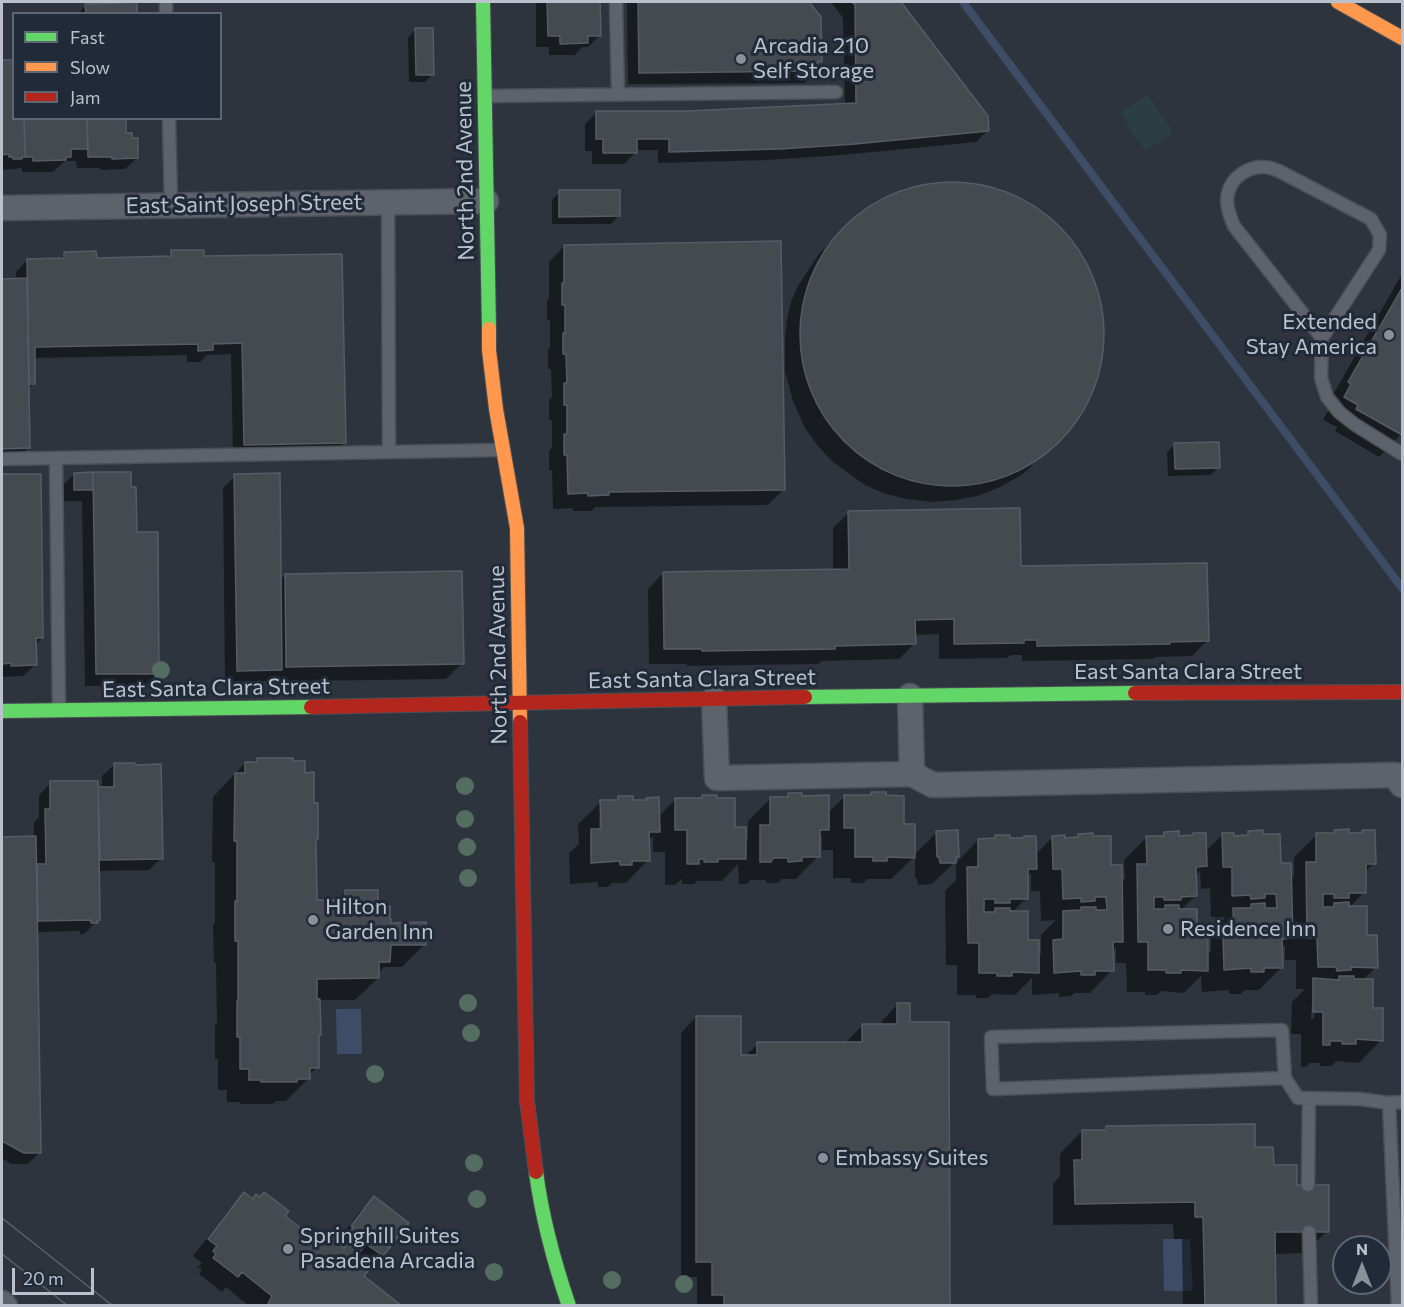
<!DOCTYPE html>
<html>
<head>
<meta charset="utf-8">
<style>
  body { margin:0 }
  #map { position:relative; width:1404px; height:1307px; overflow:hidden; background:#2e343d; font-family:Commissioner,sans-serif }
  canvas { display:block }
  .frame { position:absolute; inset:0; border:3px solid #bac1cc; pointer-events:none }
  .legend { position:absolute; left:12px; top:12px; width:210px; height:108px; box-sizing:border-box; background:#212a38; border:2px solid #5e6673; margin:0; padding:8px 10px; list-style:none; font-size:18px; color:#bac1cc }
  .legend li { display:flex; align-items:center; gap:12px; height:30px }
  .legend b { width:30px; border:2px solid #5e6673 }
  .north { position:absolute; left:1332px; top:1235px; width:60px; height:60px; box-sizing:border-box; background:#212a38; border:2px solid #5e6673; border-radius:50%; rotate:0deg; font-size:16px; font-weight:700; line-height:24px; text-align:center; color:#bac1cc }
  .north::after { content:''; display:block; margin:auto; width:21px; height:27px; background:#89909a; clip-path:polygon(50% 0,100% 100%,50% 72%,0 100%) }
  .scale { position:absolute; left:12px; top:1268px; width:82px; height:27px; box-sizing:border-box; border:3px solid #bac1cc; border-top:0; padding-left:8px; font-size:18px; line-height:21px; white-space:nowrap; color:#bac1cc; -webkit-text-stroke:4px #212a38; paint-order:stroke }
</style>
</head>
<body>
<div id="map">
<canvas width="1404" height="1307"></canvas>
<div class="frame"></div>
<ul class="legend">
<li><b style="height:8px;background:#63d668"></b>Fast</li>
<li><b style="height:8px;background:#ff974d"></b>Slow</li>
<li><b style="height:8px;background:#b3261e"></b>Jam</li>
</ul>
<div class="north">N</div>
<div class="scale">20 m</div>
</div>
<script>
const ctx = document.querySelector('canvas').getContext('2d');
ctx.lineJoin = 'round';
function fill(path, color) {
  ctx.fillStyle = color;
  ctx.fill(path, 'evenodd');
}
function strokePath(path, color, width, dash) {
  ctx.strokeStyle = color;
  ctx.lineWidth = width;
  ctx.lineCap = dash ? 'butt' : 'round';
  ctx.setLineDash(dash || []);
  ctx.stroke(path);
}
function write(font, color, halo, rows, align = 'center') {
  ctx.font = font + ' Commissioner,sans-serif';
  ctx.lineWidth = 6;
  ctx.setLineDash([]);
  ctx.textBaseline = 'middle';
  ctx.strokeStyle = halo;
  ctx.fillStyle = color;
  for (const [text, x, y, turn = 0] of rows) {
    ctx.save();
    ctx.translate(x, y);
    ctx.rotate((+turn || 0) * Math.PI / 180);
    ctx.textAlign = isNaN(turn) ? turn : align;
    if (halo) ctx.strokeText(text, 0, 0);
    ctx.fillText(text, 0, 0);
    ctx.restore();
  }
}
fill(new Path2D(`
  M1148,95L1173,133L1145,151L1120,113Z`), '#2b3e43');
fill(new Path2D(`
  M336,1009H361L362,1054H337Z
  M1163,1239H1190L1193,1291H1164Z`), '#3d4d67');
fill(new Path2D(`
  M536,2H599V36L588,47H582L575,55H549V47H536Z
  M627,2H808L820,18V62L817,65V71L805,83L628,84Z
  M831,2H899L986,117L988,130L976,142L842,155L767,160L658,163V150H635V153L624,164H592V151H585V124L597,112L688,113L845,105L843,18Z
  M86,5L135,14H78Z
  M415,30L433,74L425,82H409L408,38Z
  M14,58V118L125,134L137,158L125,169L101,170L100,168H77L76,161H65L53,172H22V168L2,170V61H12Z
  M958,183L979,186L1000,191L1032,206L1049,219L1063,233L1084,262L1093,280L1101,311L1103,333L1102,356L1097,376L1087,403L1077,419L1060,439L1023,474L1000,487L978,496L955,500L932,502L906,499L883,493L865,485L833,462L817,445L805,428L793,401L785,371V336L787,320L791,302L798,286L819,254L849,224L867,209L885,199L922,186Z
  M560,192L618,216L611,224H552V200Z
  M564,246L784,489L768,505L595,507L592,511H573V508L553,509L552,470H549V451L552,448V420H549V400L552,397L551,369H548V350L550,347V320H547V300L549,298V262Z
  M172,252L203,257L344,443L332,454L233,456L231,354L207,355L200,362H187V355L33,358L34,383L27,389L28,448L16,459L2,460V281L16,280V272L27,260L59,259L65,254L95,259L166,258Z
  M1402,274V433L1379,457L1335,431L1337,427L1323,420L1330,407L1327,405Z
  M1175,444L1218,467L1211,475L1168,476L1167,452Z
  M130,473L135,534L158,673L146,685L85,686L82,501H63L62,486L74,474Z
  M39,475L42,638L35,645V665L23,676L2,677V476Z
  M235,476L280,580L285,575L462,663L446,679L225,682L223,488Z
  M848,513L1019,568L1207,641L1192,656L1155,657L1153,659L1022,661V655H1011L1007,658L939,659V634L914,635V644L899,659L821,661L818,664L687,666V664H649L648,589L663,573L833,571V528Z
  M257,759L314,840L315,901H336L346,892L377,908L390,924L425,944L402,967H384L378,973V978L355,1000H319L317,1036V1067L308,1076V1079L286,1101H276L273,1104H240V1102H227V1090H218V1059H215V1025L217,1023L216,963H214L213,925L215,923V862H212L213,797L245,763H253Z
  M114,765L161,858L149,870L98,871L99,919L84,934H80V931L36,932L40,1152L28,1164H11L2,1158V839L34,838V823L39,817V795L51,783L102,789V776Z
  M872,793L902,826L913,856L937,832L957,856L955,859V862L932,884L918,885L917,878H915V856L891,879H867L864,883H851V878H833V850H822V835L818,839V856L796,879H782L778,883H766V880H750L747,884H739L738,864L722,881H697L694,884H682V879L675,885H665V852H653V836L648,841V860L626,883H612L608,887H598V882L570,884L569,853L579,844L578,824L601,802H615L619,798L631,802H645L647,799L658,817L676,799H700L703,797L733,829L744,843L748,840V821L770,799H784L788,795L801,797L828,813L845,796L869,797ZM599,818H602V837H599Z
  M1334,831L1347,834H1360L1363,832L1374,863L1364,873V892L1349,908L1366,937L1376,967L1363,980L1381,1040L1359,1063L1336,1061L1332,1066H1320V1063H1310L1306,1067H1301V1034H1291L1292,1002L1305,989H1296V960H1285V945L1281,948L1282,967L1259,990H1244L1241,994H1229V990L1202,992L1201,976L1184,993L1161,991L1157,995H1145V992H1127L1126,963H1116V947L1112,951V970L1090,993H1075L1071,996L1059,997V993L1032,995V978L1015,995L992,994L988,998H976V995H957V965H946L945,891L956,880V863L978,840H992L996,836L1008,840H1022L1024,837L1035,855L1053,837L1063,839H1075L1079,835L1110,867L1121,883L1125,879L1124,860L1147,837H1161L1165,833L1178,837L1205,852L1222,835L1233,837H1244L1249,832L1280,865L1290,880L1294,876V857L1317,835H1330ZM1200,871L1201,889L1210,888L1211,917H1226L1211,932V950L1207,955L1196,938L1181,910L1195,896V876ZM1031,873V891H1040L1041,921L1056,920L1041,935V954L1037,958L1012,913L1026,898V878ZM1062,928H1065L1062,947ZM1312,1002H1315L1314,1019H1311Z
  M897,1005L908,1024L948,1306H697V1277H681V1033L696,1017L739,1056H745L758,1044L847,1043V1041L863,1025H882V1021Z
  M1106,1128L1253,1149L1272,1167L1327,1231L1305,1253L1274,1254L1275,1306H1183L1182,1239H1174L1173,1224L1053,1225V1184L1060,1176V1154L1082,1131H1103Z
  M244,1194L283,1217L315,1241L336,1243L358,1214L374,1198L406,1224L382,1255L362,1276L400,1306H249L226,1287L222,1292L199,1274L202,1270L198,1267L202,1263L193,1256L229,1210Z`), '#0007');
strokePath(new Path2D(`
  M963,2L1402,588`), '#3d4d67', 8);
const building = new Path2D(`
  M124,2H137V14H86L85,4L124,3Z
  M547,2H600L601,36H588V43L560,44V36H548Z
  M638,2H809L821,17L822,62H818V71L639,73Z
  M852,2H901L988,116L989,131L855,144L780,149L669,152V139H637V153H603V139H596V111H688L856,103L855,5Z
  M415,28H433L434,75H416Z
  M2,60H14V118H24L25,157H22V159H13V157H9V154L2,155Z
  M24,118H87L88,149H71V157H66V160L33,161V157H25Z
  M87,118H126V133H132V138H138V158L112,159V157H88Z
  M800 334a152 152 0 1 1 304 0a152 152 0 1 1-304 0Z
  M559,190H620V216L559,217Z
  M781,241L785,490L609,492V495L588,496V493L568,494L567,455H564V434H567V405H564V383H567L566,354H563V333H565V305H562V283H564V245Z
  M171,250H204V256L342,254L346,443L244,445L242,343L213,344V350L198,351V344L35,347V384H29L27,259L64,258V252L96,251L97,258L171,256Z
  M27,278L30,448L2,449V279Z
  M1402,288V435L1356,409L1358,405L1344,397L1351,384L1348,382Z
  M1219,442L1220,468L1175,469L1174,443Z
  M93,472H131V487H136L137,532H158L159,674H96Z
  M93,472V490H74V473Z
  M280,473L282,670L237,671L234,474Z
  M2,474H41L43,638H36L37,665L11,666V663L2,664Z
  M1020,508L1021,566L1207,563L1209,641L1170,642V644L1037,646V640H1024V643L954,644V619L915,620L916,644L835,646V649L702,651V649H664L663,572L849,569L848,511Z
  M462,571L464,664L286,667L285,574Z
  M257,758H293V761H305V773L314,772V803H318V839H316L317,900H345V890H378V906H390V919H391V923L426,922V945H391L390,962H379V978L317,979V999H320L321,1035H319V1068H310V1079H297V1082H261V1080H249V1069H240V1037H237V1001H238V941H235V901H237V841H234L235,773H245V762H257Z
  M114,763H135V765L161,764L163,859L100,860L98,787H114Z
  M50,781H98L100,920H97L98,923H91V920L38,921L37,864H46L45,809H50Z
  M871,792H886V795L904,796V824H915V858L887,857V861H873V857H855V828H844V795H871Z
  M788,793H802V796L829,795V830H820V857H802V861L788,862V858H773L771,862H760V825H770V797H788Z
  M702,795H717V798H735V827H746V859H718V862H704V859H699V864H687V830H675V798H702Z
  M618,796H633V800H647L646,798L659,797L660,832H649L650,861H632V865H620V861L591,863V829H601L600,800H618Z
  M1349,829V833H1362V830H1375L1376,864H1366V893H1349V898H1334V894H1323V907H1334V903L1349,902V906H1367V935H1377L1378,968L1351,967V970L1337,971L1336,967H1318L1317,938H1307L1306,862H1316V833H1334V830Z
  M958,830L959,857H956V863H940L939,857H937L936,831Z
  M1263,830V834H1280L1281,863H1291L1293,938L1282,939L1283,968H1264V972H1251V968L1224,970L1223,936H1234L1233,908H1251V904L1265,903V908H1277L1276,894H1265V898L1251,899L1250,895L1232,896V867H1223L1222,833H1234V836L1248,835V831Z
  M1179,831V836L1193,835V833H1206L1207,866L1196,867L1197,896L1181,897V900H1164V897H1154V909H1165V905H1179V909H1197V937H1208V971L1181,970V973H1166V970H1148V942H1138L1137,864H1147L1146,836H1164V832Z
  M1093,833V836H1111V865H1122L1123,942H1113L1114,971H1095V975H1081V971L1054,973L1053,940L1063,939V911L1081,910V907H1096V910H1107L1106,897H1095V901L1081,902V898L1063,899L1062,869H1053L1052,836L1065,835V838L1078,837V834Z
  M995,835H1010V838H1024V836H1036L1037,869H1028V899H1010V903H995V899H984V912H995V908H1010V911H1028V940H1039V973L1012,972V976H997V973H979V943H968L967,867H978V839L995,838Z
  M36,836L41,1153H24L2,1141V837Z
  M1339,976H1354V979H1373V1008H1383V1041L1356,1039V1044H1342V1041H1330V1045H1323V1012H1313V978L1339,980Z
  M897,1003H910V1022H949L950,1306H724V1295H712V1262H696V1016H741V1055H757V1042H862V1024H897Z
  M1255,1124V1147H1273L1274,1165H1297V1185H1329V1232H1275L1276,1306H1205L1203,1217H1195V1202L1075,1204L1074,1160H1082V1130H1106V1126Z
  M244,1192L253,1199L256,1194L260,1197L264,1192L289,1211L285,1216L316,1240L323,1231L344,1248L354,1234L350,1232L353,1227L351,1226L374,1196L409,1223L383,1256L366,1244L357,1256L371,1267L364,1276L402,1306H267L272,1296L242,1272L238,1277L213,1258L216,1254L213,1251L217,1246L208,1239Z`);
fill(building, '#454a51');
strokePath(building, '#575c64', 1.5);
const lane = new Path2D(`
  M166,2V14
  M616,2L618,94
  M486,96L836,92
  M169,118L171,205
  M388,202L389,452
  M1322,338L1234,226C1230,216 1225,204 1228,193C1232,177 1248,166 1265,167C1269,167 1274,169 1279,171L1371,219L1380,235L1379,250L1322,338L1321,378L1327,397L1339,412L1354,424L1402,454
  M56,458L59,710
  M2,459L501,450
  M1285,1078L993,1089L991,1037L1282,1030L1285,1078L1298,1098L1360,1099L1389,1103
  M1308,1185L1309,1098
  M1309,1232L1311,1306
  M1398,1306L1389,1103L1402,1102`);
const street = new Path2D(`
  M2,208L486,201
  M910,696L912,774
  M714,699L717,778L912,774L933,785L1395,775L1402,785
  M2,1303L5,1306`);
const fast = new Path2D(`
  M483,2L489,329
  M805,697L1135,693
  M2,711L311,707
  M536,1172C542,1218 554,1262 569,1306`);
const slow = new Path2D(`
  M1338,2L1402,38
  M489,329V350L496,409L517,528L520,722`);
const jam = new Path2D(`
  M1135,693L1402,692
  M311,707L805,697
  M520,722L527,1101L536,1172`);
strokePath(lane, '#4b4f55', 15);
strokePath(street, '#4b4f55', 27);
strokePath(fast, '#4b4f55', 16);
strokePath(slow, '#4b4f55', 16);
strokePath(jam, '#4b4f55', 16);
strokePath(lane, '#5e626a', 12);
strokePath(street, '#5e626a', 24);
strokePath(fast, '#63d668', 14);
strokePath(slow, '#ff974d', 14);
strokePath(jam, '#b3261e', 14);
strokePath(new Path2D(`
  M2,1218L113,1306
  M2,1254L68,1306`), '#5d6168', 1.5);
ctx.fillStyle = '#536d60';
for (const [x, y] of [
  [161,670],
  [465,786],
  [465,819],
  [467,847],
  [468,878],
  [468,1003],
  [471,1033],
  [375,1074],
  [474,1163],
  [477,1199],
  [494,1272],
  [612,1280],
  [684,1284]
]) {
  ctx.beginPath();
  ctx.arc(x, y, 9, 0, 2 * Math.PI);
  ctx.fill();
}
for (const [x, y, r, color] of [
  [741,59,6,"#89909a"],
  [1389,335,6,"#89909a"],
  [313,920,6,"#89909a"],
  [1168,929,6,"#89909a"],
  [823,1158,6,"#89909a"],
  [288,1249,6,"#89909a"]
]) {
  const dot = new Path2D();
  dot.arc(x, y, r, 0, 2 * Math.PI);
  ctx.fillStyle = color;
  ctx.fill(dot);
  strokePath(dot, '#212a38', 2);
}
write('22px', '#bac1cc', '#212a38', [
  ["Arcadia 210",753,46],
  ["Self Storage",753,71],
  ["Extended",1377,322,"right"],
  ["Stay America",1377,347,"right"],
  ["Hilton",325,907],
  ["Garden Inn",325,932],
  ["Residence Inn",1180,929],
  ["Embassy Suites",835,1158],
  ["Springhill Suites",300,1236],
  ["Pasadena Arcadia",300,1261]
], 'left');
write('22px', '#bac1cc', '#212a38', [
  ["North 2nd Avenue",465,171,-91],
  ["East Saint Joseph Street",244,204,-1],
  ["North 2nd Avenue",498,655,-91],
  ["East Santa Clara Street",1188,672],
  ["East Santa Clara Street",702,679,-1],
  ["East Santa Clara Street",216,688,-1]
]);
</script>
</body>
</html>
